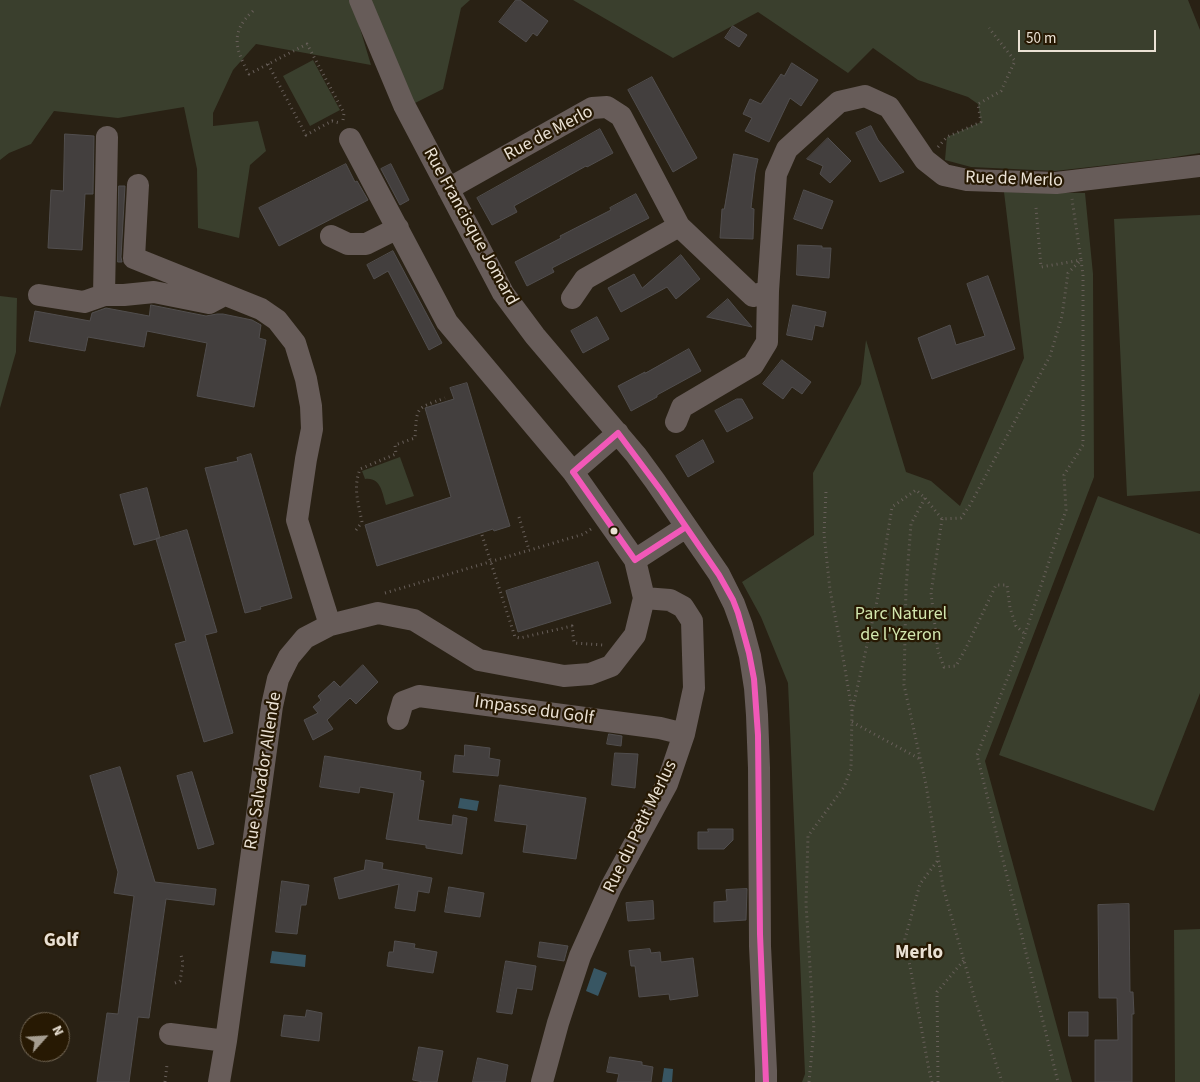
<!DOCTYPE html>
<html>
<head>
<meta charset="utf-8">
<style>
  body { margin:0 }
  #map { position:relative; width:1200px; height:1082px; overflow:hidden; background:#292114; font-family:"Source Sans 3",sans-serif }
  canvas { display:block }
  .north { position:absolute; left:20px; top:1012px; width:50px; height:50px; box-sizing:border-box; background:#271903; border:1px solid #756957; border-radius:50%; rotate:64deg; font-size:14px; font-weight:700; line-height:20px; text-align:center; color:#eae1d4 }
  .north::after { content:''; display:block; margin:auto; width:18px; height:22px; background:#a69e91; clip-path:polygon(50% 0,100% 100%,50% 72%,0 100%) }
  .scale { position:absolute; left:1018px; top:30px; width:138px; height:22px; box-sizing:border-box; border:2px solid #eae1d4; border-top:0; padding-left:6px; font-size:15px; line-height:18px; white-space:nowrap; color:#eae1d4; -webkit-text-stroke:4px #271903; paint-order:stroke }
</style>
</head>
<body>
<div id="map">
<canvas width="1200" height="1082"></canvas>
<div class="north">N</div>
<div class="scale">50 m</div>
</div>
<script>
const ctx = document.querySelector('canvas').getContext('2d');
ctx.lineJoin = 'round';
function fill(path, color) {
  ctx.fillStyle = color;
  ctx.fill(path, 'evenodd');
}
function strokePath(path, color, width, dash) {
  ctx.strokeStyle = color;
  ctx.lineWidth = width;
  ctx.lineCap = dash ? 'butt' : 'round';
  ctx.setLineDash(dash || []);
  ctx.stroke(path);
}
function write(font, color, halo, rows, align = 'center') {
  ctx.font = font + ' "Source Sans 3",sans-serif';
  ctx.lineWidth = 4.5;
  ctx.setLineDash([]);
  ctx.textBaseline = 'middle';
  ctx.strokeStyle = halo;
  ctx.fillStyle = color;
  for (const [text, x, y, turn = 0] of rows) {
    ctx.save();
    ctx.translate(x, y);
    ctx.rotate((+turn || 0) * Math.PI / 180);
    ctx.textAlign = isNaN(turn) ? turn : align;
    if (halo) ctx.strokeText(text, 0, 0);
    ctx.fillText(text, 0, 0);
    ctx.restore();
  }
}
fill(new Path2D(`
  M0,0H350L356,15L371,65L256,44L233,70L213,113V126L258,121L266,151L250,165L239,238L198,228L197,169L184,107L118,118L54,111L31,144L9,153L0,160Z
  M370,0H470L461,8L443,89L413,104Z
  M573,0H1188L1200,30V153L1169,158L1055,171L971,167L945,160L947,137L981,122L978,104L968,97L918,80L873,48L848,73L758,12L673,58Z
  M313,60L340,110L310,126L283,76Z
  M1004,192L1085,193L1093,274L1094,477L985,761L1072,1082H802L805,1074L788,683L761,617L742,582L814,535L813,473L861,384L866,340L906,472L931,481L960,506L1024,358Z
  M1200,215V491L1127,496L1114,219Z
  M0,296L17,298L16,352L0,408Z
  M400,457L414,496L386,505C382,493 381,477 365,479L362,471Z
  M1098,496L1200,534V693L1154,811L999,755Z
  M1200,929V1082H1175L1174,930Z`), '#3a3f2d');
fill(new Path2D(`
  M460,798L479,801L477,811L458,808Z
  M272,951L306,955L305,967L270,963Z
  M594,968L607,973L598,996L586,991Z
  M664,1068L673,1069L672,1082H662Z`), '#385663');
const building = new Path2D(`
  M516,0H520L548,21L537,36L533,33L526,42L499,22Z
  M733,26L747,35L739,47L725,38Z
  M792,63L818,80L801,106L790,98L769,142L745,131L752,118L743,114L750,99L761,104L781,74L784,76Z
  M652,77L697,158L673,172L628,90Z
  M871,126L878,140L904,172L880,182L856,133Z
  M600,129L613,153L587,167L586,166L514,206L517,212L492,225L477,198Z
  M65,134L94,136L93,194H85L82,250L48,248L51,190L63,191Z
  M828,138L851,161L830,183L820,174L823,166L807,159Z
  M734,154L758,159L755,173L751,208L754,209L753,239L720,238L722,209H724Z
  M346,164L355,182L357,181L368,200L279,246L259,208Z
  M391,164L409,200L400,205L381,169Z
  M119,186H125L121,257L122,262H118Z
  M804,190L833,201L822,229L794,219Z
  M636,194L649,218L552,268L554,272L527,286L515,262L561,238L560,236L611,210L610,208Z
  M798,245L822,246V248H831L829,278L797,275Z
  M393,251L442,343L429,350L388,271L374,279L367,265Z
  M681,255L700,279L676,299L667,287L621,312L608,288L634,274L642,288Z
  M988,276L1015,349L932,379L918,338L950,325L956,345L985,336L967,284Z
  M728,299L738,311L752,327L707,317Z
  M151,305L206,316L217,314H223L252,320L261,325L259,338L266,340L254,407L197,396L207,343L147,331L144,347L88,337L85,351L29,341L35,311L90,321L92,313L106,308L149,316Z
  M793,305L826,312L823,327L815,325L812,340L787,335Z
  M597,317L609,339L583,353L571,331Z
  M689,349L701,371L657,395V397L631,411L618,386L645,372V373Z
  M782,360L811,382L802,394L792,387L783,399L763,384Z
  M467,383L510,526L494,531L493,529L377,566L365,525L451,497L425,408L454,399L450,388Z
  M737,399H742L753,418L727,432L715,411Z
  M703,440L714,462L688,477L676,456Z
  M251,454L292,598L260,607L261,609L245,613L205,468L238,461L237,458Z
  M147,488L160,538L134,545L120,495Z
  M187,530L217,632L205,635L233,733L204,742L175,644L186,641L156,539Z
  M598,562L611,603L518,632L506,591Z
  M363,665L378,682L356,704L350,698L327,720L333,729L313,740L304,720L318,713L313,707L321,700L318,696L334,681L340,687Z
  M609,734L622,736L621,746L607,744Z
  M465,745L490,748L489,758L500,760L498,776L453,772L455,755L464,756Z
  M615,753L638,754L635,788L612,785Z
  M325,756L421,772L420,780L424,781L418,820L452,825L453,815L467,818L462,854L426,848V845L386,839L394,793L360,787L359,793L320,787Z
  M120,767L155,882L216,889L214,905L166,899L149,1018L138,1017L129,1082H97L107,1013L118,1014L134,896L114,893L118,872L90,776Z
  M192,772L214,844L198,849L177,776Z
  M500,785L586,798L576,859L523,852L527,825L495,821Z
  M708,829H733V840L724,849H698V832H708Z
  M366,860L383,863L382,869L432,878L429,893L418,891L415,911L395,908L399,884L339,899L334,878L364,870Z
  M282,881L309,885L306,905H301L297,934L276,932Z
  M449,887L484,893L480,917L445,912Z
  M747,889L746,920L714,922V902L727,901L726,890Z
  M653,901L654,919L628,921L626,903Z
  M1129,904L1130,992H1133L1134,1014H1132V1082H1095V1040H1118L1117,998H1099L1098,905Z
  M395,941L415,944L414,948L437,952L433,973L387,966L389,952H393Z
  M540,942L568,946L564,961L538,957Z
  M650,949L651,953L660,952L661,962L693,958L698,996L670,1000L669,994L639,997L635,966H631L629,951Z
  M506,961L536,966L532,990L517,988L512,1014L497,1012Z
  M307,1010L322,1013L319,1041L281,1036L284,1015L305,1017Z
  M1069,1012H1088V1036H1069Z
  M419,1047L443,1051L437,1082H423L413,1080Z
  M610,1057L642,1062V1065L653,1067L651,1082H617L619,1074L607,1072Z
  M478,1058L508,1065L505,1082H473Z`);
fill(building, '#433f3e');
strokePath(building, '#514e4e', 1);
strokePath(new Path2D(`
  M253,11C230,32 235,49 249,74L307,44L344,113L343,120
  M268,64L306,135L332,121L340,123
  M938,147L947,137L981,122L978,104L1001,91L1015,61L989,28
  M1036,208L1041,267L1081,260L1083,275V445L1064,475L1066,510L1025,634L977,755L1058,1082
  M925,498L911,524L906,588L904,685L926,785L943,887L974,996L1002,1082
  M519,517L529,550
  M942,519L931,593L938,651L944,667L956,666L966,648L996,585H1007L1010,608L1016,626L1025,634
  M356,530L362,522C358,502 353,488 360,469L396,454L395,445L415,438C417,406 415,409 445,398
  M482,535L515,637L520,638L572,626L574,643L603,645
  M385,593L584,534L591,529
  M852,711L877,601L892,507L916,490L925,498L942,519L961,518L970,505L1050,356L1062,316L1068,273L1081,260L1072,199
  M852,722L920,759
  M175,983L180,981L183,963L181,955
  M165,1082L167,1065
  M809,1082L814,1030L806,904L808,836L844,787L851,769L852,711L843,657L830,590L824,534L826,491
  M932,1082L929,1070L905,939L920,884L938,860
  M938,1082L937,992L964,960`), '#685f5a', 3, [1, 4]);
strokePath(new Path2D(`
  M360,0L404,105L503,293L535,336L636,455L655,481L719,574L734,604L742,626L750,656L755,688L757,715L759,768L760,946L766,1071V1082
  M138,185L134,258L261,309L277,320L295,343L306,379L311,406L312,429L306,459L297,520L330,625
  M448,189L592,108L607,107L621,116L679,226L753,296L768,291L776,174L787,149L839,102L865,96L889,107L925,160L944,175L967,180L1056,183L1200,166
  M331,236L348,244H366L398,228
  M39,295L84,302L104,295H124L154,292L209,303L224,295
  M104,295L107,137
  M572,298L585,279L679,226
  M676,422L682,407L753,365L767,342L768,291
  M573,472L618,433
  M635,560L686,527
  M398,719L403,702L419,696L660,728L684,734
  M170,1034L226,1041
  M219,1082L226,1041L272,706L278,679L289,657L305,638L330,625L378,613L414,620L479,660L564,676L590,674L611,666L635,635L644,598L635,560L573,472L447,322L350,139
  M542,1082L558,1023L580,956L611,887L667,784L684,734L694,688L692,621L683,607L670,600L644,598`), '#675c59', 22);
strokePath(new Path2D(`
  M686,527L635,560L573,472L618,433L662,492L719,575L733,600L738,613L749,653L754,679L758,735L760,934L766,1082`), '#f158b8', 6);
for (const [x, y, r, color] of [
  [614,531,4.5,"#eae1d4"]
]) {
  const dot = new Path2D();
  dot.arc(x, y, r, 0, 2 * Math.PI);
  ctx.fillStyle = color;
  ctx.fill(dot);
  strokePath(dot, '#271903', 2);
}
write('18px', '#eae1d4', '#271903', [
  ["Rue de Merlo",549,134,-28],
  ["Rue de Merlo",1014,180,2],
  ["Rue Francisque Jomard",470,227,61],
  ["Impasse du Golf",534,711,8],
  ["Rue Salvador Allende",264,771,-81],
  ["Rue du Petit Merlus",641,827,-64]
]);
write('18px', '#d2e6ae', '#271903', [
  ["Parc Naturel",901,615],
  ["de l'Yzeron",901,636]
]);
write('bold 19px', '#eae1d4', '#271903', [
  ["Golf",61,942],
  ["Merlo",919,954]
]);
</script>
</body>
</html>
